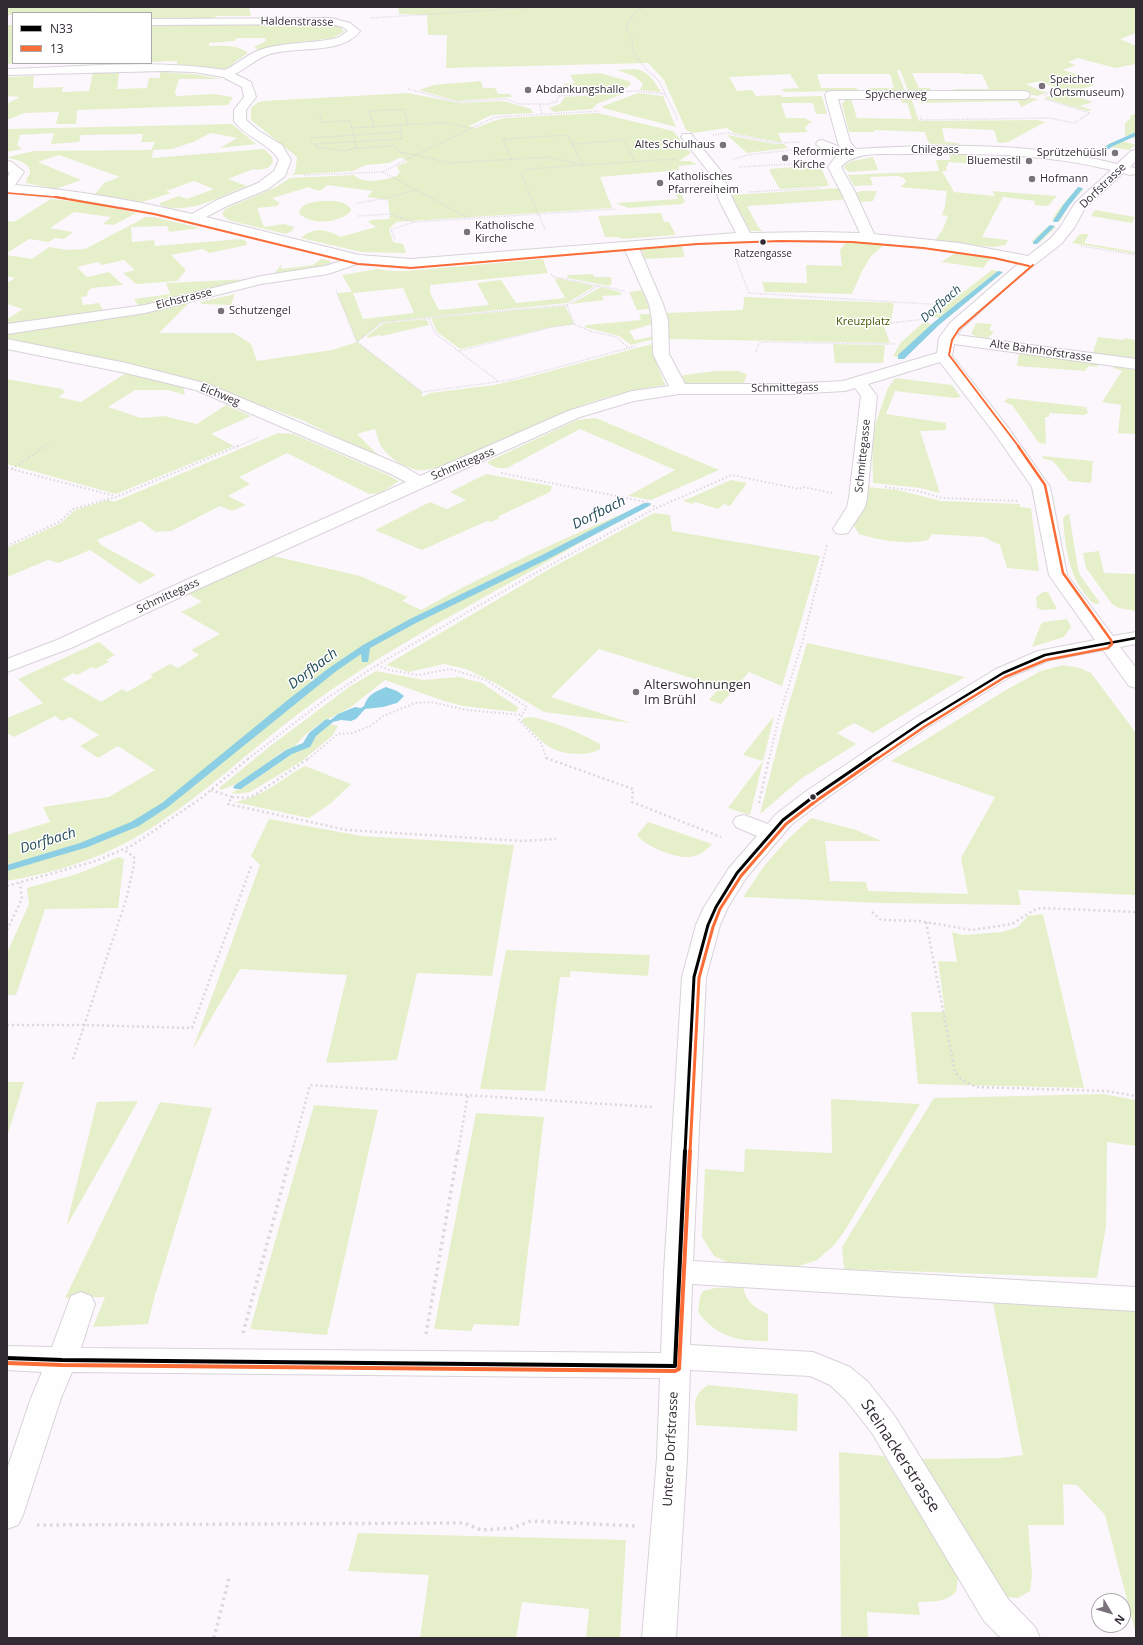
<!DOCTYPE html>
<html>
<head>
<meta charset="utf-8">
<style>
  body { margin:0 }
  #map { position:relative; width:1143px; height:1645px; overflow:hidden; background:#fcf7fd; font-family:"Open Sans",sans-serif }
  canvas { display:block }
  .frame { position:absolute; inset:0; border:8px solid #322b34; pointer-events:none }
  .legend { position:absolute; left:12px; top:12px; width:140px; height:52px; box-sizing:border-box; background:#fff; border:1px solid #adaaae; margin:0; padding:5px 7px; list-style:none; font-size:12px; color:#322b34 }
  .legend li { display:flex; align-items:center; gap:8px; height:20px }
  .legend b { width:20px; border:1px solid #adaaae }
  .north { position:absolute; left:1091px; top:1593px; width:40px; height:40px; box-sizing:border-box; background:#fff; border:1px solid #adaaae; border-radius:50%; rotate:128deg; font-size:11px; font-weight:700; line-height:16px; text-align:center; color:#322b34 }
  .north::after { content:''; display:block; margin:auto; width:14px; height:18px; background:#79727a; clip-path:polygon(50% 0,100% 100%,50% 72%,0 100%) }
</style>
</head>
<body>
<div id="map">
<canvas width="1143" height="1645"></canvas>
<div class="frame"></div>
<ul class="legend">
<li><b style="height:5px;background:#000"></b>N33</li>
<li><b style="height:5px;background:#fb6c36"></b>13</li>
</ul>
<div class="north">N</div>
</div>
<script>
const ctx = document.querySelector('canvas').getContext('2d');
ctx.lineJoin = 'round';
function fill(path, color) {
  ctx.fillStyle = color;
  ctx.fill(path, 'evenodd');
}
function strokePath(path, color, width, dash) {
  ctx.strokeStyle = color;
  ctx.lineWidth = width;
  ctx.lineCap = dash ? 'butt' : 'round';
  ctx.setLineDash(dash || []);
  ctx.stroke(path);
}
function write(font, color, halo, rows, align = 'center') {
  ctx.font = font + ' "Open Sans",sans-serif';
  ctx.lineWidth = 3;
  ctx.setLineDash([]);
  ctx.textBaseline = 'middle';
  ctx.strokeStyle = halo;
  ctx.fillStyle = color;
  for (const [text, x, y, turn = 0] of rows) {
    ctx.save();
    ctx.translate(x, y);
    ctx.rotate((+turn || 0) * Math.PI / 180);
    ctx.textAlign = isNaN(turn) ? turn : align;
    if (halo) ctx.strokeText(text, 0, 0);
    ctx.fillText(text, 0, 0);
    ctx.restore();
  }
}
fill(new Path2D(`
  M7,7H249L251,16H217L210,20H151V13H13V15H9L7,17Z
  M398,7H1136V33L1120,39L1136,46V64L1115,68L1078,58L1068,62L1076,65L1063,70L1085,77L1081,79L1095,85L1071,92H1062L1042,81L1026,84L1041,91L1048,92L1037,96L1026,93L954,91L953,89H989L982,74H962L961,73H912L919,88H930L931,91H917L909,93L900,70L897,71L905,91L869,92L868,88H894L890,74H817L821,88H857V90L849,91L784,92L782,89L799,88L790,74L729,77L737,91L752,90L756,96L781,95L783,97L822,96L827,114H816L813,103H781L786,118H804L813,122L809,123L805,128L808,132L778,133L782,142H777L734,133L727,128L692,133L686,130L664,80L648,63L446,68L447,35H428L427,15L399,14Z
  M151,23H235L243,25L262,23L333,24L341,27L344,32L332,38L286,44L259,50L254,47L266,41L265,38H236L235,41L209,43V46C223,46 237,44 248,53L236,61L231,66L224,69L177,65V61L151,62Z
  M7,25H13V63H23L7,64Z
  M636,69C648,71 655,82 661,92L640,90L643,84L634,76L617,70Z
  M160,72L194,74L221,79H179L175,92L176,96L213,94L233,97L228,105L77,110L76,124H56L59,112L24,113L7,120V104L20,97L7,96V77L34,76L33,88L63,87L62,92L89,91L93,73H119L117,89L147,88L149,78H160Z
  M599,73L629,81L631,84L625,89L568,94L564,84L575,83L570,75Z
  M481,81L483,88H495L498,94H510L512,97L457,101L419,90L434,85Z
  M1058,92L1072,95L1093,102L1080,106L1092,110L1087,111L1044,98Z
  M408,93L459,103L503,101L531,109L533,113L491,115L469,126L476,128L493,121L506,118L598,113L673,131L691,153L679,161H690L697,164L679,166V170L600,177L612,208L396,222L389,229L393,242L403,244L406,253L361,252L301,238C314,227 326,229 340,237L376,227L368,222L371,220L389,219L390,216L388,200L367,197L373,191L327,185C321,192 318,192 309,187L272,198L280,203L277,206L257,208L264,227L284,224L294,227L292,231L286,234L231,221L224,217L222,214L225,209L276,187L290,178L354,175C364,185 385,180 397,176L400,171L397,168L399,165L408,162L401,157L389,163L366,165L353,171L292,175L295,172L297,157L251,120V108L257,103L263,101Z
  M625,93L597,104L592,109L554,112L549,108L560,104L565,97Z
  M638,93L663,96L676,127L603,108V106Z
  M900,98H911L919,121L1038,120L1045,122L1008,142L998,143L994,130L942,128L945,142L959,143V145L929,144L925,132L874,130V132H849L842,104L845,100L851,99L857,118L912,119L907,103H902Z
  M918,98H1034L1038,99L1021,107L1018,101L920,103Z
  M1136,113V138L1125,136V123L1131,118L1129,117Z
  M232,124L256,144L220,148L237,138L211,133L193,142L172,149L153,150L152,158L264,149L272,157L273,162L268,168L259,170L253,169L228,179L247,186C220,196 189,216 160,205V203L179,196L187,199L214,189L194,181L166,191L171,193L139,203L95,194L104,183L120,177L59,155L38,162L81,180L56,189L26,183L27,178L30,174C31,162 17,161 8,157L34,151L151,150L155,142H141L143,134L81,135L79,142L51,144L54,133L20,135L17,145L22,149L7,152V129Z
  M727,135L775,144H784L788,148L747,153Z
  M1119,140L1136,145L1129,150L1110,147L1101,155L1094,154L1106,145Z
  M950,155H978L979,164L948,162V166H946L947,171H942L954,192L995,196L992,191L1057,196L1048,206L1034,205L1035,201L1003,197L982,237L1008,240L1005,245L993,247L935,241L943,229L948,216L942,215L945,206L947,191L900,187L906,182L904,178L898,176L870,177L873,185L854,186L848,175L939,171L936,160H950Z
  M873,157L878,170L849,172L844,168L845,165L852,161Z
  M820,165L829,186L780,189L770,172V169Z
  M840,188L845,198L840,200L747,206L757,225L762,231H750L731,195Z
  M1077,188L1084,189L1069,205L1060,221L1052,220L1058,210Z
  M861,191H877L873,201L858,202L853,194Z
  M675,193H681L685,202L682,204L628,208L616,203L678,199Z
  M51,199L88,203L136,213L114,225L103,224L111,217L74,212L50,228L73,232L64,239L55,238L49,242L29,239L7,253V221L14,222Z
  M322,201C332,201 345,200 351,209L350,212C339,223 310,226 299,213C301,203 313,202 322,201Z
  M1095,210L1135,217L1132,223L1091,216Z
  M661,213L664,222H669L676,235L623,239L616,237H605L598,216Z
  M146,217H154L200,228L169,232L167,226L131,227L132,242L154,240L155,246L241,239L246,241L247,245L209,253L203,249L171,255L186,270L177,281L136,284L123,273L135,270L124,260L102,265L98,262L77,267L87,277L109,272L123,285L92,288L88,291L87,296L81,297L83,305L99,303L104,312L7,326V319L23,309L7,304V283L15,278L7,276V255L32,259L49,247L68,250L85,249Z
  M1048,226L1056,227L1039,243L1031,242Z
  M1080,234H1089L1084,243L1136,252V254L1072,243Z
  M847,241H867L885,244L871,256L861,273L852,294L765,292L762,282L807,283L806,265L842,266L840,250Z
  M676,245L682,247L685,257L645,259L641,249L646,247Z
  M957,252L992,257L983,268L941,262Z
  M321,259L331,261L328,266L272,276L282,264L281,269L313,265Z
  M543,259L548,273L430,285V293L439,310L489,305L477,283L501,280L516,303L565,298L555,280L557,278L595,286L567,303L382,322L357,342L422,392V397L430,393L494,385L521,379L652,344L655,359L665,385C629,390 596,399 562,413C533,425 445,474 418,470C403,467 390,459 381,446C378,441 377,434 375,429L357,434L382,459L302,420L202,384L7,340V333L94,320L189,303L159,333H234L251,344L257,361L332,350L357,342L337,293L352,292L342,275L378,269L389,271H407ZM403,288L414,313L363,319L353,293Z
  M992,270L1003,272L945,320L932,316Z
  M593,274L594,277H611L612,283L609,286L567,278L568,275Z
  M251,279L139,306L134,299L170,294L166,283Z
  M601,287L620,292L622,295L602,296L604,300L571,304Z
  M643,290L649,309L637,310L629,292Z
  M235,294L231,305L202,304L200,302Z
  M744,297L894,303L891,323H883L890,343L665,339L667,313L743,310Z
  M565,306L574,324L552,327L460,349L437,332L431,318Z
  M639,314H650L652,324L629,331L635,340L654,336V339L631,345L619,336L584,327L587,325L641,320Z
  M426,319L429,325L382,336L379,335L368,338L367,336L384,323Z
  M924,322L938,326L922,339L905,358L893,356L901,342Z
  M976,323L992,324L989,330L994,332L988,338L978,337L971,334Z
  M1098,337L1124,340L1125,338L1136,340V359L1093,353Z
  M833,344L885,345L883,363H835Z
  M1019,352L1100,363L1097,367L1089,366L1085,371L1017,366Z
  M1114,365L1136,369V434L1118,433L1121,405L1102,402L1122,371L1113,368Z
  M715,371H738L747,374L744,383H683L678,376Z
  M126,373L183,387L185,395L168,390H135L108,407L141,418L164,416L197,424L226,405L251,416L211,434L234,446L116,494L7,464V379L62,389L65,392L58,397L81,402Z
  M895,378L952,385L961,397L954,398L895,391L886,414L946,423V430L920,431L940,493L920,488L873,483L872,435L887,390Z
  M1008,398L1086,407L1088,413L1084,415L1049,413V417H1045L1046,444L1039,443L1012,405L1004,402Z
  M596,418L719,470L651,500L628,496L675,470L580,429L507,468C499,468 492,468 487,462L577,420Z
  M278,433L293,434L388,475L399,481L380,493L369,494L287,453L239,477L250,484L228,496L246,505L232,511L220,506L171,531L155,532L141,521L97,540L101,545L156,575L140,584L90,550L59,563L48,560L7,577V548L61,523L75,510L108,500L114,502Z
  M1042,456L1093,461L1091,483L1069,481L1053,461L1044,459Z
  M486,474L552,486L550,492L497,517L500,518L491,522L487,521L422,550L375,530L430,502L447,509L466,500L450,492Z
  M731,480L747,483L730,506L724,504L718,509L695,502L693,504L683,501Z
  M867,487L898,490L941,501L1020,504V507L1031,508L1039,571L1007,568L1000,545L984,537L932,534L928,540C905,545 882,541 859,534L854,526Z
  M643,505L647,507C599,531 553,559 506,585C442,621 376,657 317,700C254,745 199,802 131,840C94,861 49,874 7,881V835L50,822L43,807L109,797L155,770L118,746L98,758L80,746L99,735L70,717L62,721L55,716L14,737L7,733V718L43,703L18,679L99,642L115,655L106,660L109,662L95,669L92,667L77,675L73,673L62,679L101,702L122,689L127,692L153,677L150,675L170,664L178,668L199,655L191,650L220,634L181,612L202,602L189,594L273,556L360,576L408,597L402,601L421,610C492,570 567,537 643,505Z
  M654,513L670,515L672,531L820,556L782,686L749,672L721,704L709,700L720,687L599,649L551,697L631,723L544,712L495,683L466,669L444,664L409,672L386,665L553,567Z
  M1069,513L1078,569L1080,575L1100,603L1097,604C1091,603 1089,599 1085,594C1068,573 1065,544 1063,518Z
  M1099,551L1104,573L1136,574V611L1119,608L1112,604L1086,568L1083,553Z
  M1043,592H1048L1057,609L1042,610L1037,608L1036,597Z
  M1067,619L1071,627L1064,637L1032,647L1041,624L1044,622Z
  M807,643L965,677L873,733L854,723L837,733L856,744L802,778L760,814L785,717Z
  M1063,665L1080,668L1091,673L1136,733V895L1018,890L1021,905L881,903L743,897L765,865L787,840L811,818L856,830L882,841H825L830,881L866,882L868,891L968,894L961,858L995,797L891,761L1006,690L1041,671Z
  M376,671L424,680L459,677L482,683L519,708L516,712L463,706L444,701L385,680L351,707L319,724L305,735L294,747L287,749L279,754L262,767L236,784L221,790L219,788L269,747L349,687Z
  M774,716L750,815L728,808L763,761L743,755Z
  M531,717C556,722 578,732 600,744V749C593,753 586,754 579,754C548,754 542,740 521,721L524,718Z
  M330,724L338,726L333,735L302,761L250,792L237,794L231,793L246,786L295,752L307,747L314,739L317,734Z
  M305,766L351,784L330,804L309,818L234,802C262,798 281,779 305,766Z
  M269,819L361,836L514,845L492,976L417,973L397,1060L326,1063L347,975L240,969L192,1051L260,865L251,856Z
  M648,822L712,844C706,851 697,857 688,857C674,858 645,846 637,835Z
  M119,857L124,859L118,908L45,909L16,995H7V953L29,904L27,888L77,874Z
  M1043,914L1084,1088L918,1084L911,1012H945L938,961L957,962L952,932L963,935L1002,932L1018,927L1028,916Z
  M506,950L650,955L648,976L570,971V977H560L545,1091L480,1089Z
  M7,1082H24L7,1137Z
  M1103,1094L1136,1100V1146L1107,1142L1106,1226L1097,1278L844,1269L842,1247L934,1098Z
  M831,1099L920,1104L844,1232L834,1245L817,1260L796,1267L729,1263L714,1256L702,1237L705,1169L744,1172L745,1149L832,1153Z
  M138,1101L66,1227L97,1102Z
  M160,1102L212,1108L154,1299L148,1324L93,1327L105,1297L65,1298Z
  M314,1105L378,1110L327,1335L250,1329Z
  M476,1113L544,1117L519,1326L474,1324L471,1331L434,1329Z
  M743,1287C746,1302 755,1308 768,1314V1341C737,1341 718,1338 698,1312L700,1297L703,1291L715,1288Z
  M993,1303L1136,1311V1635L1105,1515L1077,1485L1063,1484L1064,1525H1028L1032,1575L1030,1591L1018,1598L1007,1597L919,1459L1001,1458L1023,1455Z
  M708,1385L798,1394L797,1431L696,1425C696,1405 690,1397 708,1385Z
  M839,1452L884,1456L958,1577L956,1592C944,1603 934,1601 918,1602L920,1615L867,1612L868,1638H841Z
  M358,1533L626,1540L620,1638H586L589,1609L522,1602L516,1638H420L429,1575L348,1571Z`), '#e5f0ca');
fill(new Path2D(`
  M386,687L397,691L404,696L397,703L383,707L365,709L356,719L351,721L341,720L329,723L328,722L338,714L355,707L361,708L364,706C368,694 375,692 386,687Z`), '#8ccee4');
fill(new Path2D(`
  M1136,132V136L1113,146L1100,155L1095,154L1109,144Z
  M1078,187L1083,188L1069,206L1058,222H1054L1053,221L1064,204Z
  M1050,225L1055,226L1037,244H1033V242Z
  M998,271L1003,272L939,325L904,359H898V355L934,322Z
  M644,503H650L651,505L548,559L416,623L370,648L368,662H362L361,654L335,672L168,807L139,826L88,847L7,871V865L80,843L131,822L162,803L289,699L329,668L363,645L410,619L542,555Z
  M328,719L333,722L316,736L310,747L292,754L241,789H235L233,787L235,785L286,750L303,743L309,733L325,720Z`), '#8ccee4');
const minor = new Path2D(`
  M331,18L350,23L360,31C343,55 296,46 270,54C257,58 247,68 235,74L251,82L256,97L246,110V120L259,131L282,145L291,160L285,176L268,189L227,206L206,217L359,255L411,259L736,233L720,202L708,171L681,137L683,134H691L720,170L734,202L750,233L816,232L860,233L841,192L828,167L836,156L841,154L825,151L816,144L818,141L822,140L840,147L838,143L825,95L827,92L831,91H1024L1028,92L1030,95L1028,98L1024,99H838L850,142L856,149C944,144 1032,142 1117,164L1131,151L1136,150V161L1130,167L1135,168L1136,170L1135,174L1130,175L1123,173L1085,208L1074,228L1061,244L1016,279L961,329L957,335L1136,359V369L954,344L952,356L1007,426L1050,487L1067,575L1113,636L1136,632V644L1120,647L1136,668V688L1129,686L1103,650L1050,660L1010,677L928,727L821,802L791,825L746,878L728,907L720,925L706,977L693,1261L1136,1287V1311L692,1284L690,1345L813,1352L850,1367L868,1382L894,1415L1008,1599L1035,1627L1040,1638H1001L984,1621L872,1433L846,1400L830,1385L810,1376L690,1370L687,1458L676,1638H642L657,1458L660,1378L72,1372L61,1398L23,1515L18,1525L7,1529V1469L31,1398L42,1372L7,1370V1346L52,1347L71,1296L81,1292L91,1296L95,1304L81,1348L661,1353L664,1272L682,977L696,925L704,907L729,868L757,836L736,827L733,822L736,817L744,815L768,824L775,815L805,792L914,719L996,669L1038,651L1095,640L1049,575L1032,487L995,434L940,362L868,384L877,396L867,498L865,507L848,533L842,534L836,533L833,529L847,507L849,498L861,396L855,388L845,391L790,394H679L634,401L580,417L198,589L71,648L7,672V659L57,640L184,581L406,482L391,474L196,390L126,373L7,349V339L126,363L208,384L403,466L420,476L568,411L632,391L669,386L653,354L652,320L649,304L625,250L411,267L360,263L328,274L261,284L145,313L7,334V324L145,305L261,276L325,266L344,260L155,213L64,197L7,192V178L10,173L7,171V161L12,162L24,172L15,185C75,190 133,200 192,214L217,200L258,183L274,171L279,160C268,142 246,138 234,121V110L244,97L242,87L223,77L194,72L164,71L7,75V69C79,67 154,59 225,70C236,65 245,56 257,51C281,42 307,44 333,39L339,37L348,31L343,27L331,24L151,25V19ZM907,154C975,153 1044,153 1111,170L1075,203L1061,226L1051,238L1028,256L959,243L874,234L855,192L841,167C855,150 886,155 907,154ZM816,240C884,242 952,249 1019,263L950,323L939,338L937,353L843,381L790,384H685L669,354L668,320L663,304L639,248L728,242Z`);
strokePath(minor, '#d8d2d9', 2);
strokePath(new Path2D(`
  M94,7V13
  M644,7C635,12 629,18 626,28L633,39L632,48L636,56L645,68L659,81L678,120
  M371,18L536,7
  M408,89L457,102L506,99L519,104H548L556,102L559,96L635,91L666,94
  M1044,95L1052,92L1050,90
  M540,105L542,114
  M320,114L322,122L350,121L357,148L394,146L399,152L415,155L495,117L599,111
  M920,116L921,120L1049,118L1074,123L1090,113L1045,99
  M374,127L369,111L404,109L408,125
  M352,128L436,123H449L468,128
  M713,135L728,133L776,143L801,142
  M311,138L401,132
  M572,144L623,140L635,162
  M357,148L344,151L316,147L315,144L402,139L400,125
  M511,159L503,139L568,135L583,165L529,169L522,174L524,182L546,231
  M734,159L747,155L800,149
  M739,167L811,163
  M383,172L470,219
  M304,175L383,172L415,155L451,163L548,157L583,165L676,159
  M749,192L820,188
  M358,203L382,199L416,190
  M358,216L389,214L414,222L616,209
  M395,239L391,230L414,222
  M1081,246L1136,255
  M736,259L749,293L944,305
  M551,274L554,277L625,291
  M598,286L567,305L574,324L590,331L616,337L629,348
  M336,290L357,342L422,392L510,380L636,346
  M428,317L435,333L498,381
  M891,323L926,319
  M357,342L382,322L567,305
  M459,351L552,327L574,324
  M756,352L759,343L763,342L896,344
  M44,447L49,443
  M236,447L259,437`), '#dad8db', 1.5, [1, 1.5]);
strokePath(new Path2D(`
  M7,468L115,496
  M12,469L45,446
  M501,473L646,502L656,507
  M885,487L918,491L942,498L1017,501
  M7,546L59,522L73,509L116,497L238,446
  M377,665L389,670L419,675L450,669L486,680L527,707L522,715
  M248,759L323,701L377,665L528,577L656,508L732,475L799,489L803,487L832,493
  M308,759L338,734L353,733L370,726L383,716L415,703L431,702L467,710L522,715L519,720L541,743L547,759
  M769,759L779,717L802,643L827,545`), '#dad8db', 2, [1.5, 2.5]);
strokePath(new Path2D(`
  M546,758L633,789L632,802L721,837
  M211,790L232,797L228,804L347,830L522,841L556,839
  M232,797L246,798L255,795L309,758
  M759,803L769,758
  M7,886L96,861L133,845L200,799L249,758
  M872,912L881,920L919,921L972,930L1012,924L1034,910L1041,908L1136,912
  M926,922L955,1072L961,1079L976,1087L1106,1091L1136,1096
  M7,930L22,899L20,883
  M7,1025H84L192,1028L252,864
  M73,1059L126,900L134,865V857L123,849
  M292,1152L310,1085L652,1107
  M458,1152L468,1094`), '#dad8db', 2.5, [2, 3]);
strokePath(new Path2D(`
  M243,1333L292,1151
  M426,1334L458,1151
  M37,1525L464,1523L481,1530L512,1528L531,1521L635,1526
  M214,1638L229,1578`), '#dad8db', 3.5, [2.5, 4]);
fill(minor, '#fffeff');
strokePath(new Path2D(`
  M868,759L921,723L1003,673L1045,655L1136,638`), '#000', 2.5);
strokePath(new Path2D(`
  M685,1152L694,977L708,925L716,907L737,873L783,820L813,797L870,758`), '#000', 3);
strokePath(new Path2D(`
  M7,1358L62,1360L675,1366
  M675,1366L685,1151`), '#000', 4);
strokePath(new Path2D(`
  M7,193L65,198`), '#fb6c36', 1.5);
strokePath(new Path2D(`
  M55,197L154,214L358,264L411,268L697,244L780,241L852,242L923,248L994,258L1029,266
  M1019,447L949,355L952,340L959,329L1033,265`), '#fb6c36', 2);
strokePath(new Path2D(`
  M877,759L924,727L1005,677L1046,660L1108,648L1112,644L1111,640L1063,573L1045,485L1018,446`), '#fb6c36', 2.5);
strokePath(new Path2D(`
  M690,1152L699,978L713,927L720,909L741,876L786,824L816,801L878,758`), '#fb6c36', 3);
strokePath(new Path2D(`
  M7,1363L62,1365L675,1371L679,1369L690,1151`), '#fb6c36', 4);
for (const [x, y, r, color] of [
  [1042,86,4,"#79727a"],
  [528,90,4,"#79727a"],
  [723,145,4,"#79727a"],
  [1115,153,4,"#79727a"],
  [785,158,4,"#79727a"],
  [1029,161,4,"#79727a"],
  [1032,179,4,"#79727a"],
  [660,183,4,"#79727a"],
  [467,232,4,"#79727a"],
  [763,242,3.5,"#322b34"],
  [221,311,4,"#79727a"],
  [636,692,4,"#79727a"],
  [813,797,3.5,"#322b34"]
]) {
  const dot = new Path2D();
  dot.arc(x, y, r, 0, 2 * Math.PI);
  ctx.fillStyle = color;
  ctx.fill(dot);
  strokePath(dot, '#fff', 1.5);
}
write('10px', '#322b34', '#fff', [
  ["Ratzengasse",763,254]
]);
write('11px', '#322b34', '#fff', [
  ["Haldenstrasse",297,22,1],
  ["Spycherweg",896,95],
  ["Chilegass",935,150],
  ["Dorfstrasse",1103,186,-44],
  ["Eichstrasse",184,299,-14],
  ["Alte Bahnhofstrasse",1041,351,8],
  ["Schmittegass",785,388,-1],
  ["Eichweg",220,395,22],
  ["Schmittegasse",863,456,-84],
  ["Schmittegass",463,464,-23],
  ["Schmittegass",168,596,-25]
]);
write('11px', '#322b34', '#fff', [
  ["Speicher",1050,80],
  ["(Ortsmuseum)",1050,93],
  ["Abdankungshalle",536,90],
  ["Altes Schulhaus",715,145,"right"],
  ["Reformierte",793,152],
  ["Kirche",793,165],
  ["Sprützehüüsli",1107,153,"right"],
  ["Bluemestil",1021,161,"right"],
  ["Katholisches",668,177],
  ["Pfarrereiheim",668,190],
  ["Hofmann",1040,179],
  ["Katholische",475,226],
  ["Kirche",475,239],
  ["Schutzengel",229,311]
], 'left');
write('11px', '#435600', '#fff', [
  ["Kreuzplatz",863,322]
]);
write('italic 12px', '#224c59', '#fff', [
  ["Dorfbach",941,304,-41]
]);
write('13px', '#322b34', '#fff', [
  ["Alterswohnungen",644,685],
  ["Im Brühl",644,700]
], 'left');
write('13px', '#322b34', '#fff', [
  ["Untere Dorfstrasse",671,1449,-87]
]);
write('italic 14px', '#224c59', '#fff', [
  ["Dorfbach",599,513,-26],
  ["Dorfbach",313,669,-37],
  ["Dorfbach",48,841,-17]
]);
write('16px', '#322b34', '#fff', [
  ["Steinackerstrasse",900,1456,57]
]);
</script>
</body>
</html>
